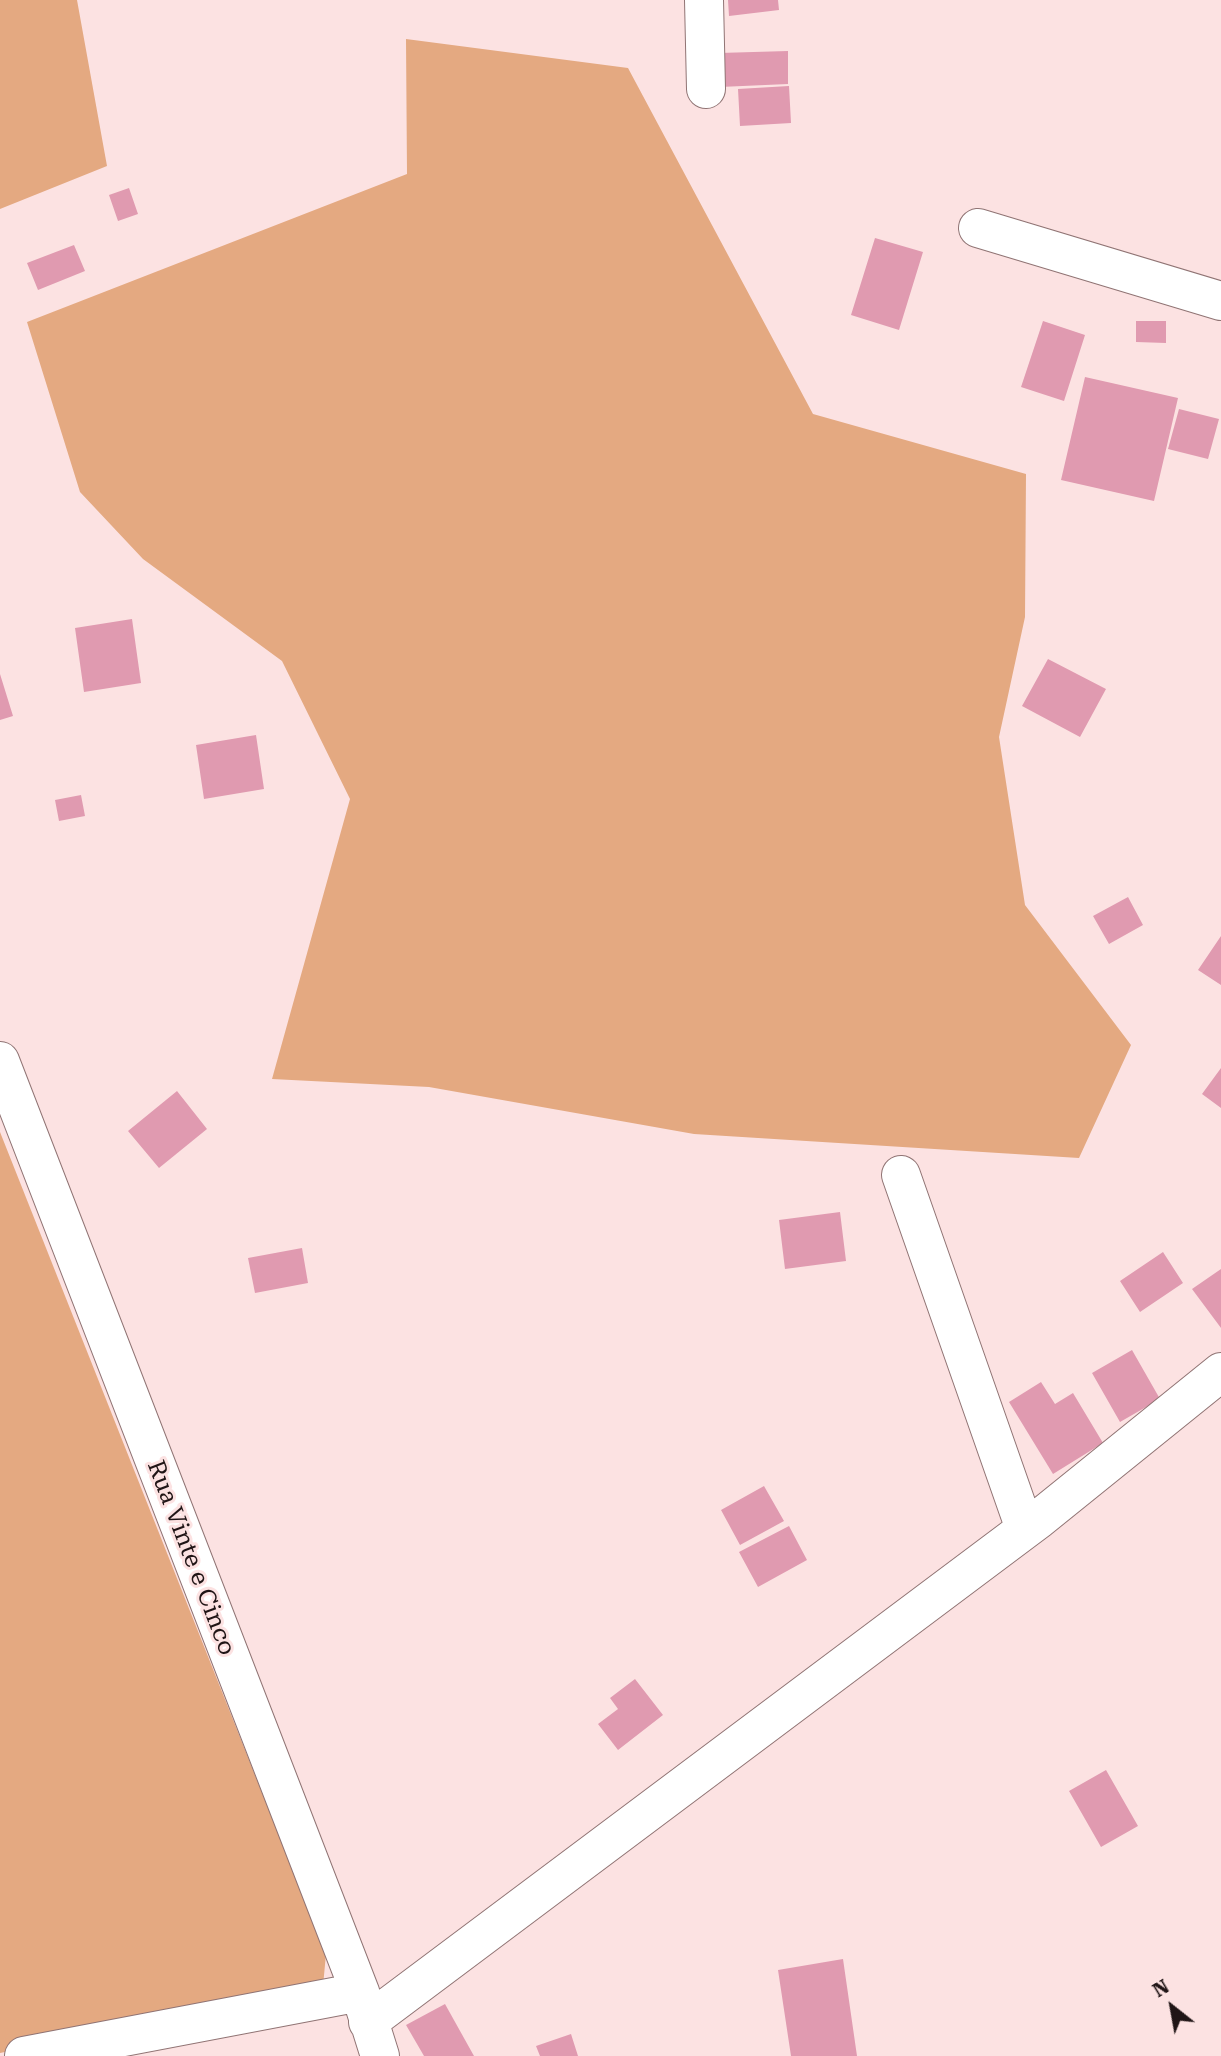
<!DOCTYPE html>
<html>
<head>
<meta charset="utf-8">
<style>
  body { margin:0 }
  #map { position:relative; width:1221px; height:2056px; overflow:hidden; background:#fce2e2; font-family:"Roboto Serif",serif }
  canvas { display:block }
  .north { position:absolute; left:1137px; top:1972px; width:70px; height:70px; -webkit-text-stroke:5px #fce2e2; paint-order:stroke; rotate:329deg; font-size:19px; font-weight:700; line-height:28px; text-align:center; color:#201516 }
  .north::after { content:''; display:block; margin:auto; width:24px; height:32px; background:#201516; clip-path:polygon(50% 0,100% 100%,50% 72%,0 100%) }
</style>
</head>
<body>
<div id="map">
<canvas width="1221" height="2056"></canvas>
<div class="north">N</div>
</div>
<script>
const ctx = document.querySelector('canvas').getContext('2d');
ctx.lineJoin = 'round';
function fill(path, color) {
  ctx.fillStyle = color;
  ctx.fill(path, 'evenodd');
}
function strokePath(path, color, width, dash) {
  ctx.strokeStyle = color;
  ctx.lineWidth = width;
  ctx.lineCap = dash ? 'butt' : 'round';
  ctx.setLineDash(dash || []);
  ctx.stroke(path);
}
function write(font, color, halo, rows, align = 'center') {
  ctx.font = font + ' "Roboto Serif",serif';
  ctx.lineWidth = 6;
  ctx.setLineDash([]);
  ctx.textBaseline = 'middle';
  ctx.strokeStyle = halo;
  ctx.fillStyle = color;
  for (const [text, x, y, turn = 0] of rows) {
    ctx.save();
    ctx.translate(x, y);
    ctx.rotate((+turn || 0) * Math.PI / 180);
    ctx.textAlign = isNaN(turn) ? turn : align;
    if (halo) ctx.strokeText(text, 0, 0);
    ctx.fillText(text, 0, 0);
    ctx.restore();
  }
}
fill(new Path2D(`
  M0,0H77L107,166L0,209Z
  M406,39L628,68L813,414L1026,474L1025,617L999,737L1025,905L1131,1045L1079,1158L694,1134L429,1087L272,1079L350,799L282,661L143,559L80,492L27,322L407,174Z
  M0,1132L326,1954L323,1986L0,2053Z`), '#e4a981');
fill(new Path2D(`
  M728,0H778L779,10L729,16Z
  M788,51V84L720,87L719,53Z
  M789,86L791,123L740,126L738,89Z
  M129,188L138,214L118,221L109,195Z
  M875,238L923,252L899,330L851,315Z
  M74,245L85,271L38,290L27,263Z
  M1043,321L1085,335L1064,401L1021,387Z
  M1136,321H1166V343L1136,342Z
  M1085,377L1178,398L1154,501L1061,480Z
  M1179,409L1219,419L1208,459L1168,449Z
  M132,619L141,683L84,692L75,628Z
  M1048,659L1106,689L1080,737L1022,706Z
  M0,674L13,716L0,720Z
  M256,735L264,789L204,799L196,745Z
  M81,795L85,816L59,821L55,800Z
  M1128,897L1143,925L1109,944L1093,916Z
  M1221,936V985L1198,970Z
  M1221,1068V1108L1202,1094Z
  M177,1091L207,1129L159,1168L128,1131Z
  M840,1212L846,1261L785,1269L779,1220Z
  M302,1248L308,1283L255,1293L248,1258Z
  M1163,1252L1183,1283L1140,1312L1120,1281Z
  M1221,1269V1328L1192,1289Z
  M1132,1350L1160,1399L1120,1422L1092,1373Z
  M1041,1382L1055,1404L1073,1393L1103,1443L1053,1474L1009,1402Z
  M764,1486L784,1521L740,1545L721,1510Z
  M789,1526L807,1560L758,1587L739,1552Z
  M635,1679L663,1715L618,1750L598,1724L618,1709L610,1698Z
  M1106,1770L1138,1826L1101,1847L1069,1791Z
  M843,1959L857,2056H791L778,1970Z
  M445,2004L474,2056H424L406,2025Z
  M571,2034L578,2056H540L536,2046Z`), '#e09ab0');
const minor = new Path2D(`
  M704,0L706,89
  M978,228L1221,301
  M0,1061L360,1992L380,2056
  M901,1175L1025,1529
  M368,2022L1039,1519L1221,1372
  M24,2056L360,1992`);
strokePath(minor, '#907474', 40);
strokePath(minor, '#fff', 38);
write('24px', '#201516', '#fce2e2', [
  ["Rua Vinte e Cinco",191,1558,69]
]);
</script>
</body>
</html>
